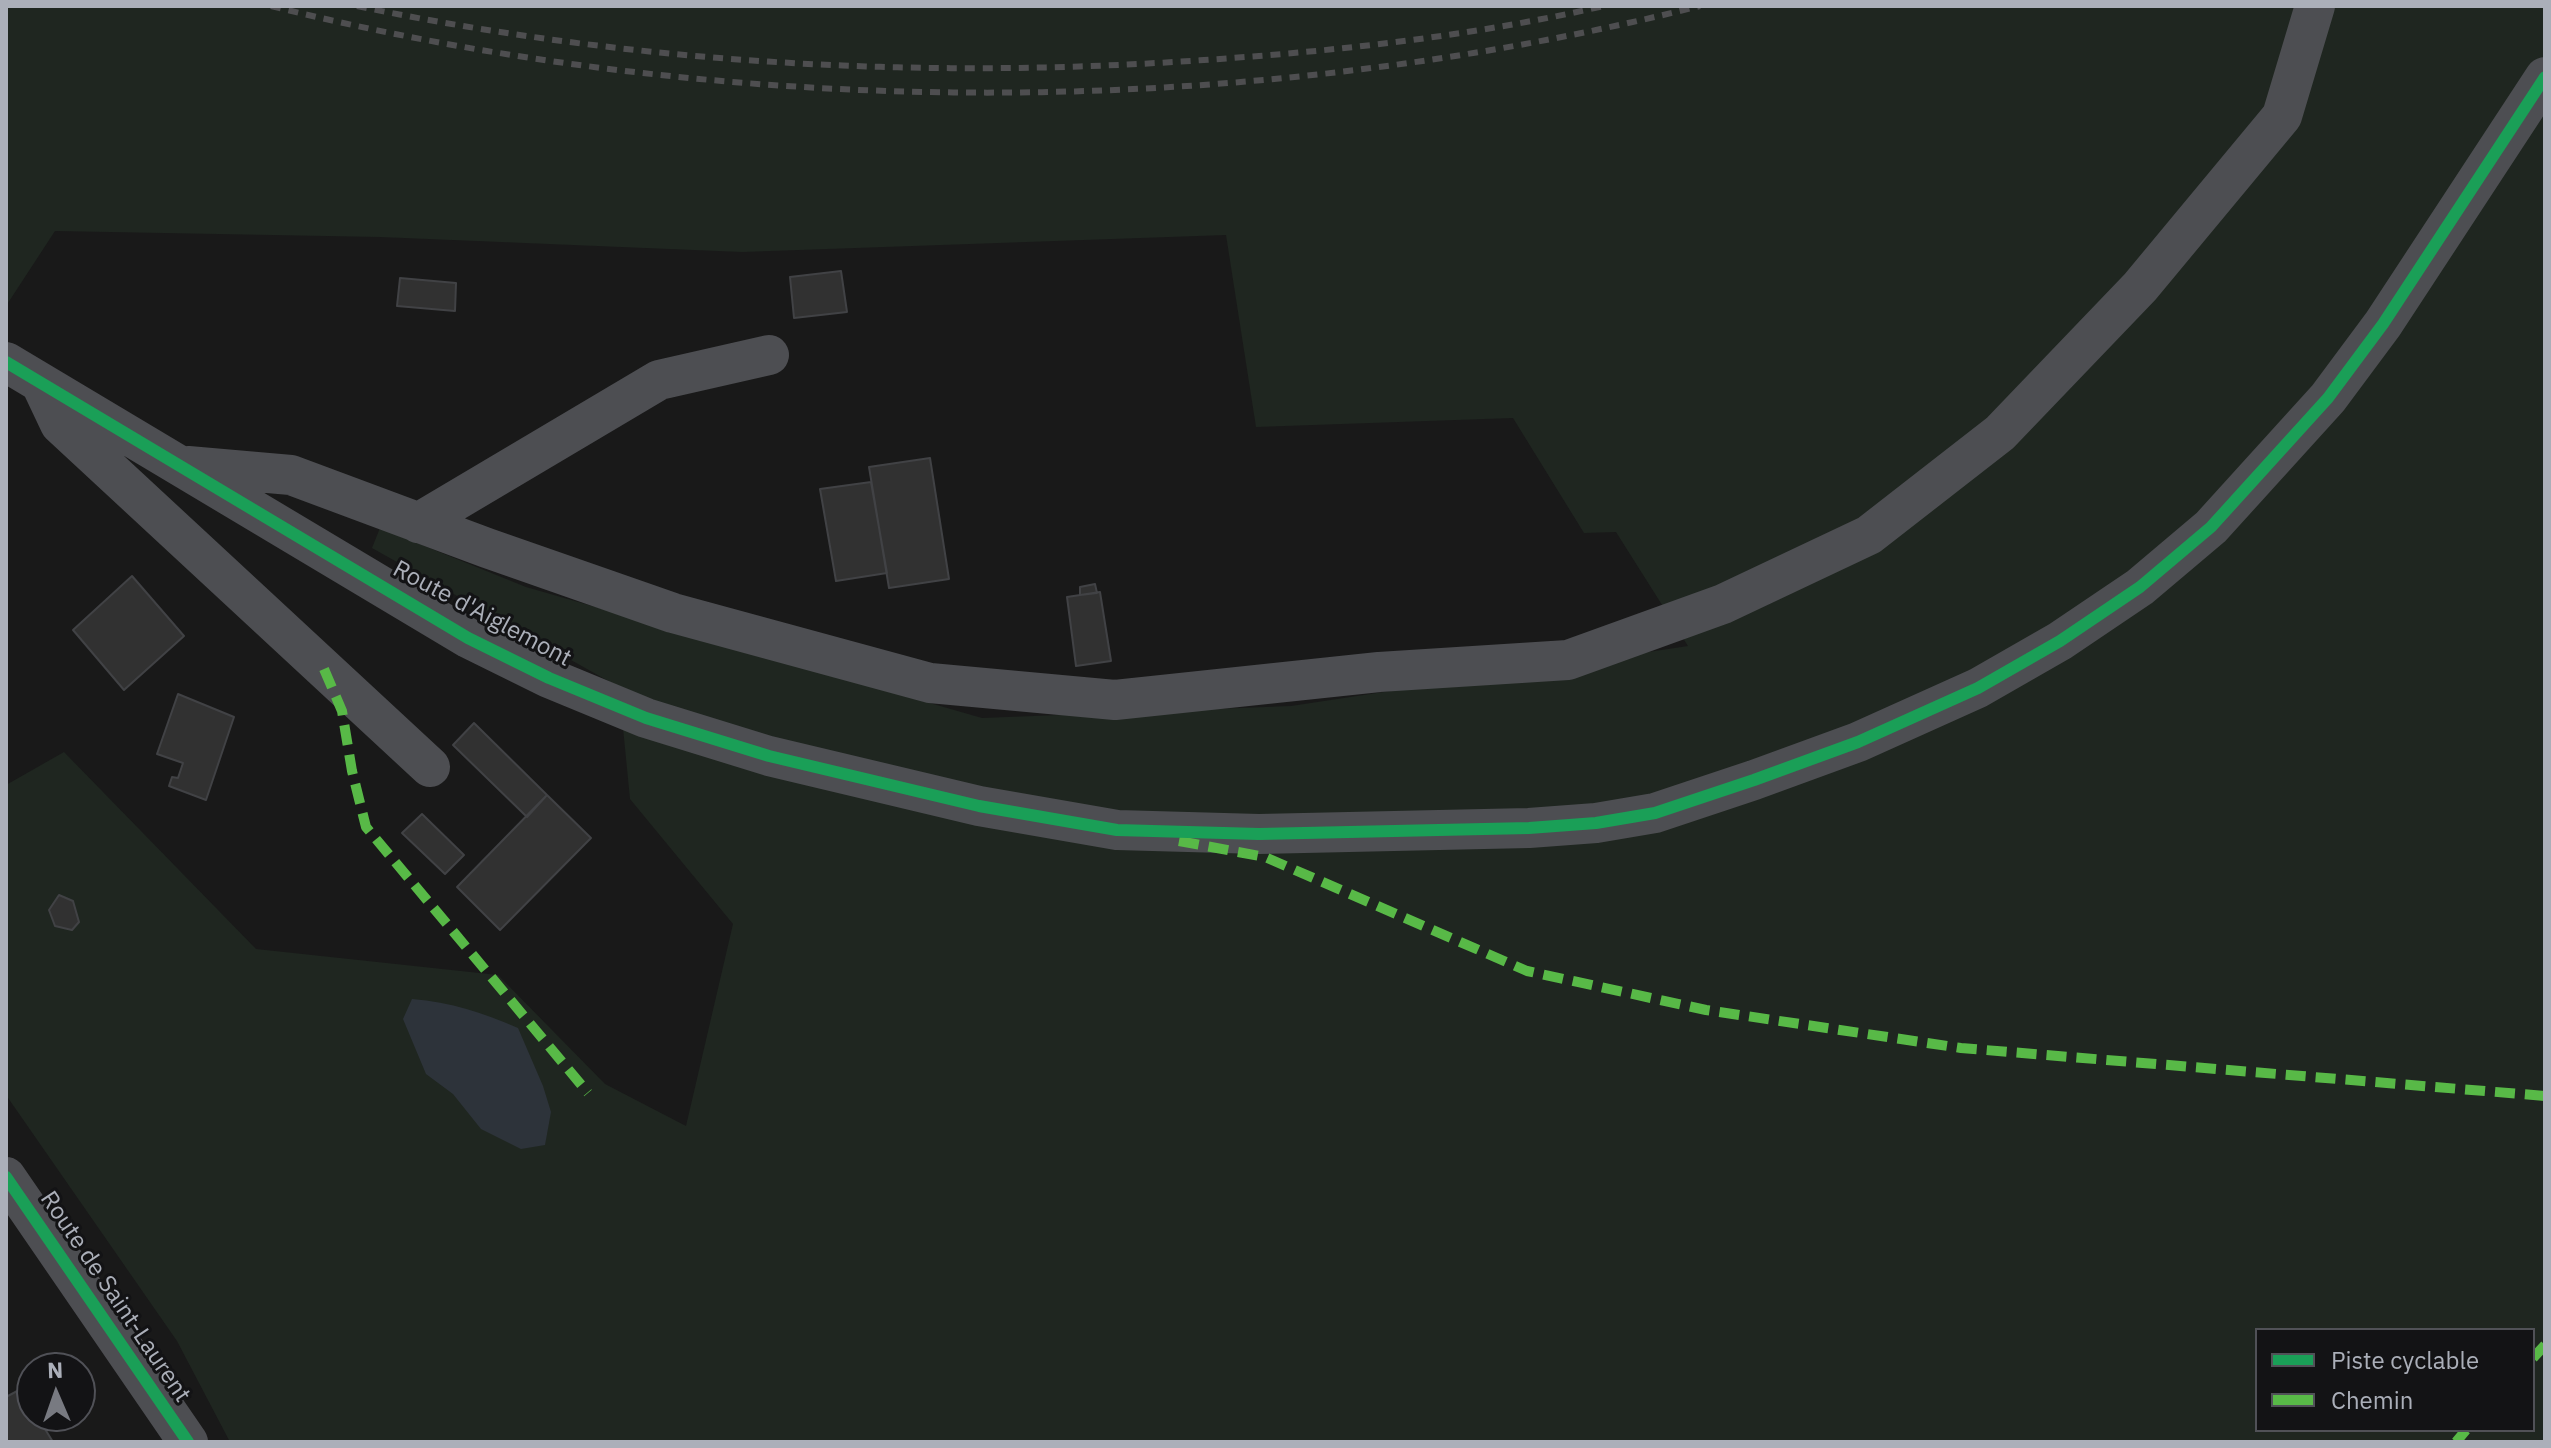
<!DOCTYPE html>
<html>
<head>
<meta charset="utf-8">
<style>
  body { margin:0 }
  #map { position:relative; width:2551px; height:1448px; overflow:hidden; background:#191919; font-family:"IBM Plex Sans",sans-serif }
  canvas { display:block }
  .frame { position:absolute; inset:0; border:8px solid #abafb9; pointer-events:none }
  .legend { position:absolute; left:2255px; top:1328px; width:280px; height:104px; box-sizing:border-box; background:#131315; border:2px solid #505157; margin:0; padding:10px 14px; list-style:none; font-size:24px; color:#abafb9 }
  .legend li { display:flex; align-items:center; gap:16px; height:40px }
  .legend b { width:40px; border:2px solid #505157 }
  .north { position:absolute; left:16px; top:1352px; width:80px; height:80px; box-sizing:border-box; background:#131315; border:2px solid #505157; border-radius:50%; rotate:358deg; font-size:22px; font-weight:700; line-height:32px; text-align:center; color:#abafb9 }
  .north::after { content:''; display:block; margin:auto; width:28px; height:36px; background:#787a81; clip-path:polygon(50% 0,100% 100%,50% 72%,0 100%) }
</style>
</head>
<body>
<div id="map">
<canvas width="2551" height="1448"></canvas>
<div class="frame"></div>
<ul class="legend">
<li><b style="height:10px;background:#1a9f57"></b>Piste cyclable</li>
<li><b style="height:10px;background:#58b947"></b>Chemin</li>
</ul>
<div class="north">N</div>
</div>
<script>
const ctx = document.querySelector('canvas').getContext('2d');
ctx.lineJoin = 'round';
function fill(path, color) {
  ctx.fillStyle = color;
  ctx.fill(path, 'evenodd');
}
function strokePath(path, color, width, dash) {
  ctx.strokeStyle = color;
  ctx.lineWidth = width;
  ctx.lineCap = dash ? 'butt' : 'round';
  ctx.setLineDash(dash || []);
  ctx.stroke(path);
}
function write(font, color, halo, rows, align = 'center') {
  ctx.font = font + ' "IBM Plex Sans",sans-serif';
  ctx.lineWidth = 6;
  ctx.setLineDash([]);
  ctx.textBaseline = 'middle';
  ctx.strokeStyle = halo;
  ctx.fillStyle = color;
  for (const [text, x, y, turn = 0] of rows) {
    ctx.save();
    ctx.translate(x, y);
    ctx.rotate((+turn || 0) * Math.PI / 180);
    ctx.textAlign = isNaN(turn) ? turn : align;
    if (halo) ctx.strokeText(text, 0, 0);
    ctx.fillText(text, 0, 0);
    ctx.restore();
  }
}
fill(new Path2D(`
  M6,6H2545V1442H230L177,1341L6,1095V785L64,752L256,949L498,975L605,1084L686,1126L733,924L630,799L619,687L372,548L380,528L526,587L982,718L1291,706L1688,646L1616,532L1584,533L1513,418L1256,427L1226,235L742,252L380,237L55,231L6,306ZM2257,1330H2533V1430H2257Z`), '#1f2620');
fill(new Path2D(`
  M412,999C451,1002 483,1013 518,1028L543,1086L551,1112L545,1145L521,1149L481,1129L453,1094L426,1074L403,1019Z`), '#2d333a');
const building = new Path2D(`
  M841,271L847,312L794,318L790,277Z
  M400,278L456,283L455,311L397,306Z
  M930,458L949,579L889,588L869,467Z
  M871,482L887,573L836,581L820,489Z
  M132,576L184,636L124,690L73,630Z
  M1095,584L1097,593L1080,595V587Z
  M1100,592L1111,661L1076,666L1067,597Z
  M178,694L234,717L206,800L169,786L172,777L178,778L183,763L157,754Z
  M474,723L547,795L527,817L453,745Z
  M547,795L591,838L500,930L457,887Z
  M422,814L464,855L445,874L402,833Z
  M59,895L73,901L79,922L72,930L55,926L49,910Z
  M21,1389L32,1407V1416H37L53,1442H6V1397Z`);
fill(building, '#313131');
strokePath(building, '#414245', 2);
strokePath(new Path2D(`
  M6,362L468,638L549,678L646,718L769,756L979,806L1117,830L1259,834L1529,828L1596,823L1655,813L1754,780L1858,742L1978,688L2060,641L2140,587L2211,527L2328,398L2383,324L2545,77
  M42,386L60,424L430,767
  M188,466L291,475L487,548L673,613L930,683L1115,700L1379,672L1568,660L1723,604L1869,535L2000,433L2140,287L2282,116L2315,6
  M418,523L659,380L769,355
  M6,1177L188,1442`), '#4d4e52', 40);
strokePath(new Path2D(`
  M271,6C733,121 1238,122 1700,6
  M357,6C636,64 921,80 1204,60C1339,51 1472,36 1604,6`), '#4e4e50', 6, [10, 8]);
strokePath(new Path2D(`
  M324,669L342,711L352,771L366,827L588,1093
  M1179,841L1265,857L1527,971L1706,1010L1961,1048L2545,1096
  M2533,1358L2545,1345
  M2456,1442L2466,1430`), '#58b947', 10, [20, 10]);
strokePath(new Path2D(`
  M6,362L468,638L549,678L646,718L769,756L979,806L1117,830L1259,834L1529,828L1596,823L1655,813L1754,780L1858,742L1978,688L2060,641L2140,587L2211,527L2328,398L2383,324L2545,77
  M6,1177L188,1442`), '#1a9f57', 12);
write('24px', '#abafb9', '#131315', [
  ["Route d'Aiglemont",482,614,28],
  ["Route de Saint-Laurent",115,1297,56]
]);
</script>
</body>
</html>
